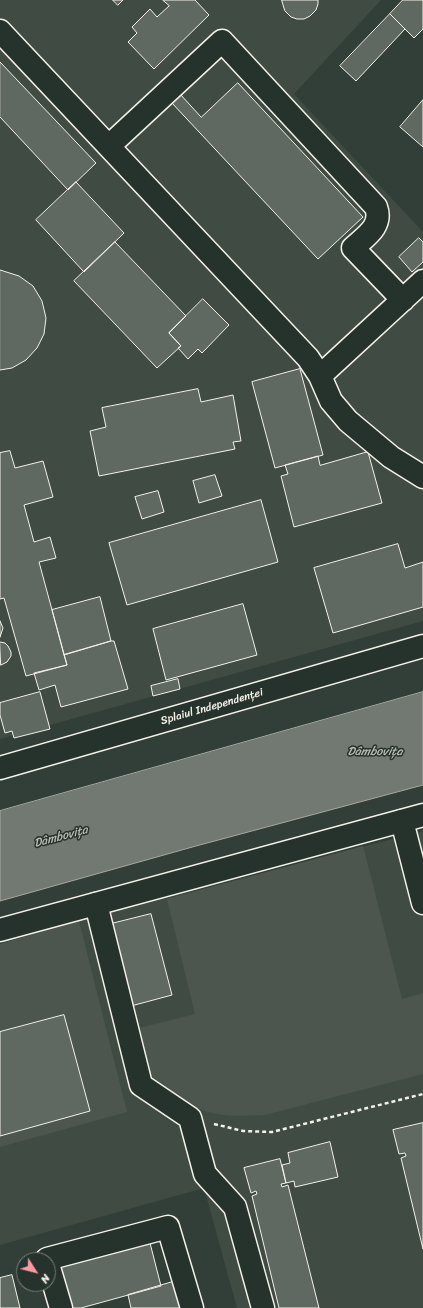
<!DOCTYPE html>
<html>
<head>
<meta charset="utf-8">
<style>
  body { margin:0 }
  #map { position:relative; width:423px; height:1308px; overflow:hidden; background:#323e38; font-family:Sriracha,sans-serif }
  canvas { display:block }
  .north { position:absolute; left:16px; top:1252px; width:40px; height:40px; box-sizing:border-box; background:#26332d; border:1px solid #787f78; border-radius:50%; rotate:126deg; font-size:11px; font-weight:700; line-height:16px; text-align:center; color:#f4f1e8 }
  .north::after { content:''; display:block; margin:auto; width:14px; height:18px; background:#ff9aa2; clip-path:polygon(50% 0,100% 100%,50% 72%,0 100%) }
</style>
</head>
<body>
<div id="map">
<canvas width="423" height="1308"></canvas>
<div class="north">N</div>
</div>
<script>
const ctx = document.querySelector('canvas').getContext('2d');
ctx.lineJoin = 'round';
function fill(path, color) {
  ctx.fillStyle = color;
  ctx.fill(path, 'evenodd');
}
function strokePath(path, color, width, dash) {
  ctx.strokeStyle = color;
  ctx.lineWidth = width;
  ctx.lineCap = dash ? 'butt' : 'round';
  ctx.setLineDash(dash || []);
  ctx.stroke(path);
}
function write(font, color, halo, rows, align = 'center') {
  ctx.font = font + ' Sriracha,sans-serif';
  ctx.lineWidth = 3;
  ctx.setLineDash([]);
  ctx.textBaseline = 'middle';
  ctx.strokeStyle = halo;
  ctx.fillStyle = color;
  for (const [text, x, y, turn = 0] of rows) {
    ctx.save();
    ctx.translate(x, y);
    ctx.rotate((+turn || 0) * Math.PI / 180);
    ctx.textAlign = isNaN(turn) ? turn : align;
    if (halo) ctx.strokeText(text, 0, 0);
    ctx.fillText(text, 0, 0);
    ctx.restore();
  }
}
fill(new Path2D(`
  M0,0H381L294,94L423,232V621L0,739Z
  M423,831V1308H237L204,1188L0,1245V944L79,921Z`), '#404b44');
fill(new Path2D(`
  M363,846L402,999L423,993V1074L265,1115C243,1116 218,1118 198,1108C182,1099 167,1086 151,1076L139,1028L195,1014L167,899Z
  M79,921L127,1112L0,1147V944Z`), '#4c564f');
const water = new Path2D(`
  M423,692V785L196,846L0,901V811Z`);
fill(water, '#727972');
strokePath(water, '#a6a9a1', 1);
const building = new Path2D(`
  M113,0H123L118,5Z
  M163,0H195L209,15L154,69L128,42L137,33L132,27L150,9L157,17L169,6Z
  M282,0H318V4L316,10L310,16L304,19H297L291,17L285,11Z
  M403,0H423V29L414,38L390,14Z
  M390,14L405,29L356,81L340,66Z
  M0,62L96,163L68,190L0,117Z
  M238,83L363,217L318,259L171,102L180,94L201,117Z
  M423,100V147L400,127Z
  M76,182L124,233L84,272L36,220Z
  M419,238L423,242V262L412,272L399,257Z
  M115,242L186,316L169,333L181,346L157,368L74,281Z
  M0,270L19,276L33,286L42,301L46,318L44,334L37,348L26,360L12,368L0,370Z
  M203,299L229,325L202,353L198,349L188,359L178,348L181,346L169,333Z
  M300,369L323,455L275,468L252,382Z
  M198,389L201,402L233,395L241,441L233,442L235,449L99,476L90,431L106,427L102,408Z
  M10,451L15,468L43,461L53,497L24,505L34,542L50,537L56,558L39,562L67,665L26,676L4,598L0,599V453Z
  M368,452L382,503L294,527L281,476L288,474L285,465L318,456L320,465Z
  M215,475L222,496L199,503L193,481Z
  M158,491L164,512L142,519L135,497Z
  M261,500L278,562L127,605L109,543Z
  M398,544L405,568L423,562V607L333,633L314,568Z
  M100,597L111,641L64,655L52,610Z
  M243,604L257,655L166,680L153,629Z
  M0,621L3,628L0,637Z
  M111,641H114L128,689L61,707L55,685L39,690L34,673L67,665L64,655Z
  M0,642L5,643L8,646L11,652V656L7,662L1,665Z
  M178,679L180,689L153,696L151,686Z
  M40,692L50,729L14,738L12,731L5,733L0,715V703Z
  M151,914L172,995L131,1006L111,924Z
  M64,1015L90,1111L0,1136V1032Z
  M423,1123V1249L401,1158L406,1156L405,1153L399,1154L393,1130Z
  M330,1142L338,1177L295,1187L294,1181L286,1183L282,1165L290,1163L288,1153Z
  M280,1159L286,1183L281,1184L282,1187L288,1185L319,1308H279L252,1196L257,1194L256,1191L251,1193L244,1168Z
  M149,1239L161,1286L81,1308H70L58,1264Z
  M12,1275L20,1308H0V1278Z
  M176,1281L184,1308H131L128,1295Z`);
fill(building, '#5f6861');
strokePath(building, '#f4f1e8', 1);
const minor = new Path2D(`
  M0,31L308,358L320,376L331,401L348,421L391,457L423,477
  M109,146L222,41L376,207C383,226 366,236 353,248L403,300
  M320,376L423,281
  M402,821L423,903
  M96,904L141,1085L190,1118L205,1174L235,1207L263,1308
  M47,1260V1259L168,1227L192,1308
  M48,1264L61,1308`);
const major = new Path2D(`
  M0,768L423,646
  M0,930L423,815`);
strokePath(minor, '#f4f1e8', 25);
strokePath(major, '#f4f1e8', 25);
strokePath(new Path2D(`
  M214,1124L243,1131L272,1132L423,1094`), '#f4f1e8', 2.5, [4, 3]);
strokePath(minor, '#26332d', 22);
strokePath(major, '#26332d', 22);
write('11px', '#f4f1e8', '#26332d', [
  ["Splaiul Independenței",212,707,-16]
]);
write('italic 12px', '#babbb3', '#26332d', [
  ["Dâmbovița",375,752],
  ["Dâmbovița",61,837,-15]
]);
</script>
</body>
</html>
